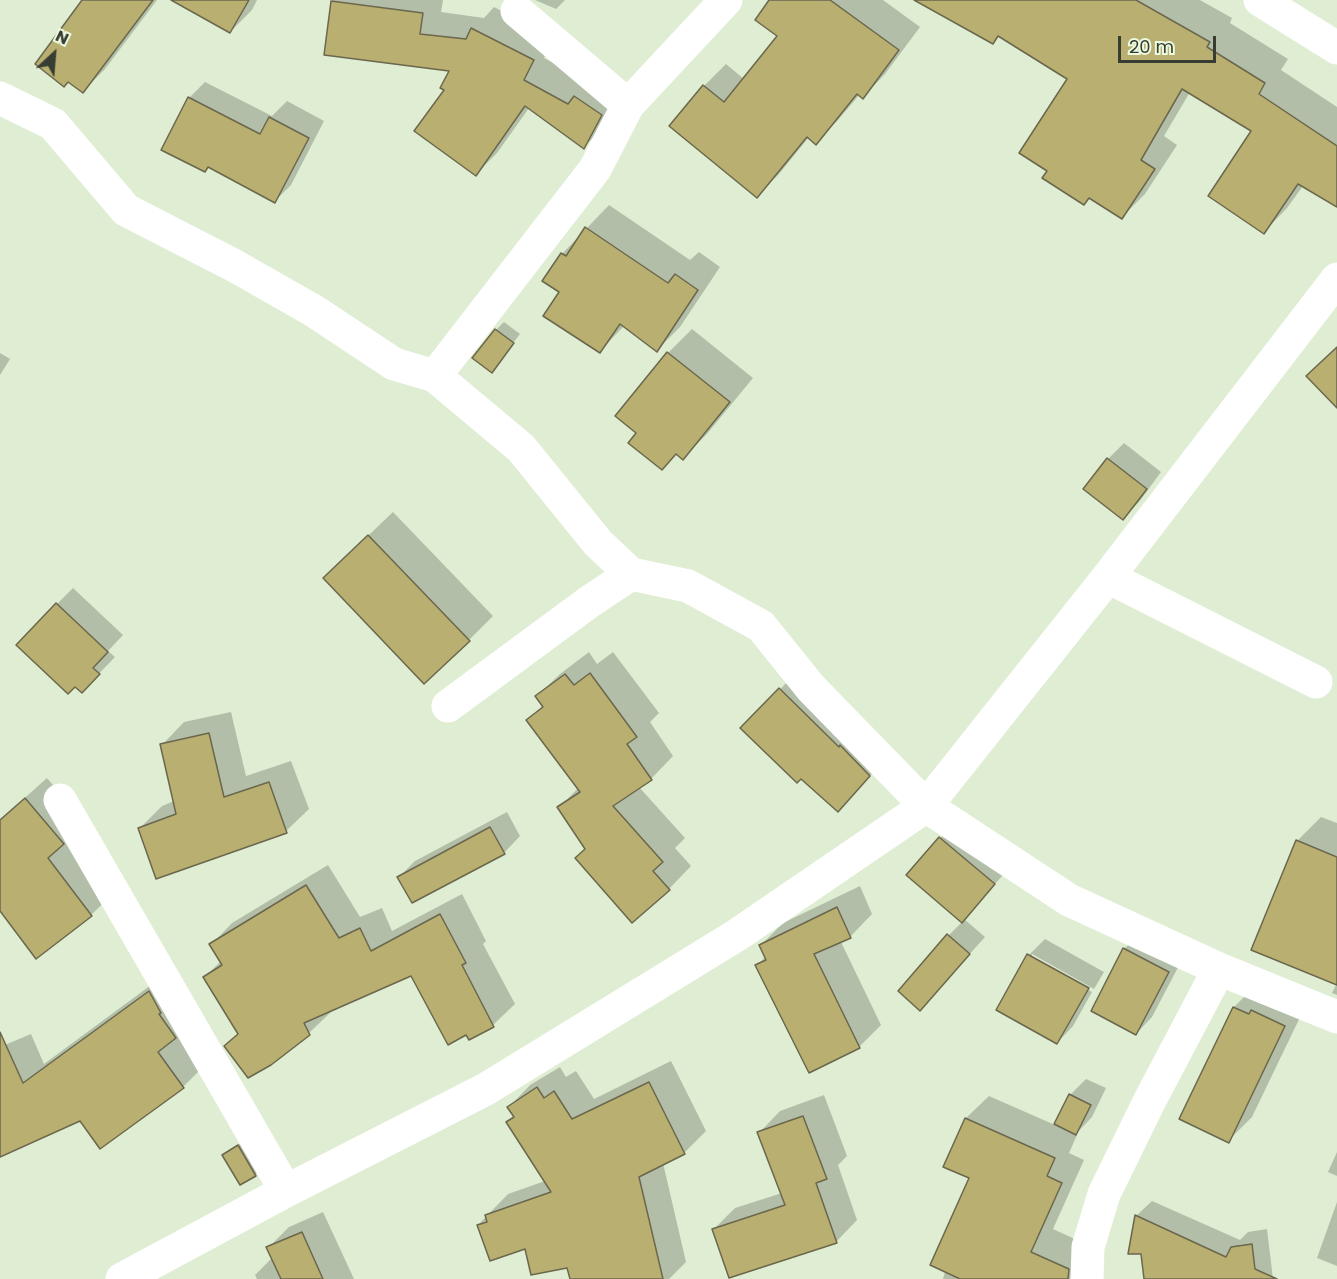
<!DOCTYPE html>
<html>
<head>
<meta charset="utf-8">
<style>
  body { margin:0 }
  #map { position:relative; width:1337px; height:1279px; overflow:hidden; background:#dfeed3; font-family:Poppins,sans-serif }
  canvas { display:block }
  .north { position:absolute; left:24px; top:24px; width:60px; height:60px; -webkit-text-stroke:4px #ecfbe0; paint-order:stroke; rotate:26deg; font-size:16px; font-weight:700; line-height:24px; text-align:center; color:#373d32 }
  .north::after { content:''; display:block; margin:auto; width:21px; height:27px; background:#373d32; clip-path:polygon(50% 0,100% 100%,50% 72%,0 100%) }
  .scale { position:absolute; left:1118px; top:36px; width:98px; height:27px; box-sizing:border-box; border:3px solid #373d32; border-top:0; padding-left:8px; font-size:18px; line-height:21px; white-space:nowrap; color:#373d32; -webkit-text-stroke:4px #ecfbe0; paint-order:stroke }
</style>
</head>
<body>
<div id="map">
<canvas width="1337" height="1279"></canvas>
<div class="north">N</div>
<div class="scale">20 m</div>
</div>
<script>
const ctx = document.querySelector('canvas').getContext('2d');
ctx.lineJoin = 'round';
function fill(path, color) {
  ctx.fillStyle = color;
  ctx.fill(path, 'evenodd');
}
function strokePath(path, color, width, dash) {
  ctx.strokeStyle = color;
  ctx.lineWidth = width;
  ctx.lineCap = dash ? 'butt' : 'round';
  ctx.setLineDash(dash || []);
  ctx.stroke(path);
}
fill(new Path2D(`
  M84,0H157L105,69L83,91Z
  M174,0H257L252,10L230,32Z
  M332,0H443L441,12L484,18L494,7L554,38L544,58L589,82L623,93L605,125L584,147L529,108L497,153L476,174L446,90L452,70L325,54Z
  M535,0H565L556,9Z
  M771,0H883L920,27L885,74L863,97L860,94L838,120L816,143L809,137L779,174L757,196L704,86L726,64L744,79L779,36Z
  M955,0H1200L1232,18L1230,23L1288,59L1281,70L1337,107V205L1303,186L1287,208L1264,232L1253,131L1190,92L1164,136L1177,145L1145,194L1122,217L1090,197L1084,204L1049,171L1069,78L1000,36L993,42Z
  M205,82L272,116L287,101L324,121L291,185L275,201L209,166L205,171L189,98Z
  M609,205L690,260L699,252L720,267L680,327L657,350L624,326L600,351L561,292L562,254Z
  M504,322L520,334L492,371L496,330Z
  M692,329L753,378L707,434L683,458L677,453L662,468L638,433L668,353Z
  M0,353L10,359L0,375Z
  M1124,443L1161,472L1139,502L1123,518L1108,459Z
  M393,512L493,616L469,640L349,554Z
  M73,588L123,635L108,651L115,657L82,691L57,604Z
  M589,652L597,664L613,652L659,713L650,722L673,756L651,779L639,787L685,838L675,848L691,866L669,889L586,849L559,808L578,788L528,720L543,705L537,696L560,674Z
  M796,673L885,759L854,794L742,728Z
  M231,712L246,776L291,761L309,809L286,831L157,877L140,828L162,806L174,801L162,745L184,722Z
  M47,778L84,822L113,894L91,915L0,909V820Z
  M507,812L520,836L504,853L412,901L399,877L415,861Z
  M1321,817L1337,823V995L1332,993L1336,985L1320,978L1297,841Z
  M957,822L1010,867L964,919L985,937L920,1009L949,935L962,922L940,838Z
  M328,865L360,917L382,908L392,931L462,894L486,941L483,944L515,1004L493,1025L470,1038L411,974L330,1010L331,1012L309,1033L270,1064L226,1046L239,1032L205,977L221,961L211,945L232,923Z
  M860,886L872,914L850,937L841,942L881,1025L859,1047L757,965L766,956L761,945L783,923Z
  M1141,933L1184,956L1152,1017L1136,1034L1124,949Z
  M1045,939L1104,972L1094,989L1032,954V958L1092,992L1073,1026L1057,1043L998,1009L1029,955Z
  M170,971L204,1066L183,1087L100,1146L80,1119L0,1156V1047L31,1034L44,1064Z
  M1258,983L1304,1009L1252,1117L1228,1141L1181,1119L1234,1007Z
  M671,1061L706,1131L684,1153L663,1163L686,1262L669,1279H571L568,1266L478,1225L508,1194L545,1181L508,1122L515,1116L509,1107L530,1085L560,1067L566,1077L576,1071L594,1099Z
  M1086,1079L1106,1088L1092,1117L1076,1134L1077,1135L1069,1153L1084,1160L1053,1229L1090,1246L1085,1279H943L971,1177L945,1166L966,1118L989,1096L1055,1125L1070,1095Z
  M824,1095L847,1156L838,1165L857,1220L836,1242L714,1229L735,1208L782,1193L759,1133L780,1111Z
  M246,1139L262,1167L255,1175L224,1156Z
  M1337,1152V1176L1328,1172Z
  M1152,1201L1240,1240L1248,1232L1267,1229L1273,1279H1145L1136,1216Z
  M1337,1202V1266L1317,1258Z
  M323,1212L354,1279H257L255,1275L273,1257L268,1248L289,1227Z`), '#0003');
const building = new Path2D(`
  M82,0H153L83,93L68,82L64,87L35,64Z
  M171,0H249L230,33Z
  M769,0H830L899,50L863,99L857,94L816,145L807,137L757,198L669,126L703,85L724,102L777,36L755,20Z
  M914,0H1136L1210,42L1207,47L1265,83L1259,94L1337,146V207L1298,184L1264,234L1208,196L1251,131L1182,89L1141,160L1155,169L1122,219L1089,198L1084,205L1042,178L1047,171L1019,153L1067,79L998,36L993,44Z
  M331,1L423,13L420,34L466,39L471,28L534,60L524,80L568,104L574,96L602,115L584,149L525,106L476,176L414,131L444,90L440,88L449,71L324,55Z
  M188,97L260,134L269,117L309,138L275,203L208,167L205,172L161,150Z
  M585,227L668,283L675,274L698,290L657,352L620,324L600,353L543,316L559,292L542,281L561,253L566,256Z
  M495,329L514,343L492,373L472,358Z
  M1337,347V408L1306,376Z
  M667,352L730,402L683,460L676,454L662,470L628,443L636,433L615,416Z
  M1107,458L1147,489L1123,520L1083,489Z
  M368,535L470,641L424,684L323,578Z
  M56,603L108,652L93,668L100,674L82,693L75,687L68,694L16,645Z
  M590,673L637,737L627,744L652,780L613,806L663,862L653,871L670,890L632,923L575,858L585,849L557,807L580,792L526,720L543,707L535,696L565,674L574,685Z
  M779,688L839,747L840,745L870,776L838,812L801,779L797,783L740,728Z
  M209,733L224,797L269,782L287,833L156,879L138,828L176,814L160,744Z
  M25,798L64,844L48,858L92,916L36,959L0,911V820Z
  M490,827L505,854L412,903L397,877Z
  M939,837L995,884L962,923L906,875Z
  M1296,840L1337,857V985L1251,950Z
  M306,885L339,938L360,928L371,951L440,914L466,963L462,965L494,1027L469,1040L466,1035L448,1045L411,976L304,1023L310,1035L271,1065L248,1078L224,1046L238,1034L203,977L222,965L209,944Z
  M837,907L851,938L814,954L860,1048L809,1073L755,965L766,960L759,945Z
  M947,934L970,954L920,1011L898,991Z
  M1123,948L1169,972L1136,1035L1091,1011Z
  M1027,954L1089,988L1057,1044L996,1010Z
  M149,991L161,1013L159,1014L176,1038L158,1052L184,1088L100,1149L80,1121L0,1157V1032L23,1083Z
  M1233,1007L1249,1014L1251,1010L1285,1026L1229,1143L1179,1119Z
  M649,1082L685,1154L639,1177L663,1279H570L567,1268L531,1275L525,1249L490,1261L477,1225L487,1222L485,1215L551,1192L506,1122L514,1117L507,1107L537,1087L544,1098L554,1091L572,1119Z
  M1069,1094L1091,1105L1076,1135L1054,1124Z
  M803,1116L827,1179L816,1183L837,1243L729,1278L712,1229L785,1205L757,1132Z
  M965,1118L1055,1158L1047,1176L1062,1183L1031,1252L1069,1269L1068,1279H960L930,1265L969,1178L943,1167Z
  M238,1145L256,1176L240,1185L222,1155Z
  M1135,1215L1226,1257L1231,1247L1252,1244L1255,1269L1277,1279H1144L1141,1254H1128Z
  M302,1232L323,1279H281L266,1247Z`);
fill(building, '#b8af70');
strokePath(building, '#6b674d', 1.5);
strokePath(new Path2D(`
  M726,0L628,105L595,169L435,376L521,448L598,543L631,574L688,586L761,626L811,688L926,806L1069,900L1219,969L1337,1017
  M517,11L628,105
  M0,98L53,124L126,210L235,266L314,311L394,364L435,376
  M1108,577L1316,682
  M448,706L589,602L631,574
  M60,800L286,1191
  M122,1279L286,1191L486,1089L737,935L926,806L1108,577L1337,279
  M1087,1279L1088,1247L1104,1194L1150,1100L1219,969`), '#fff', 33);
strokePath(new Path2D(`
  M1260,0L1337,48`), '#fff', 33);
</script>
</body>
</html>
